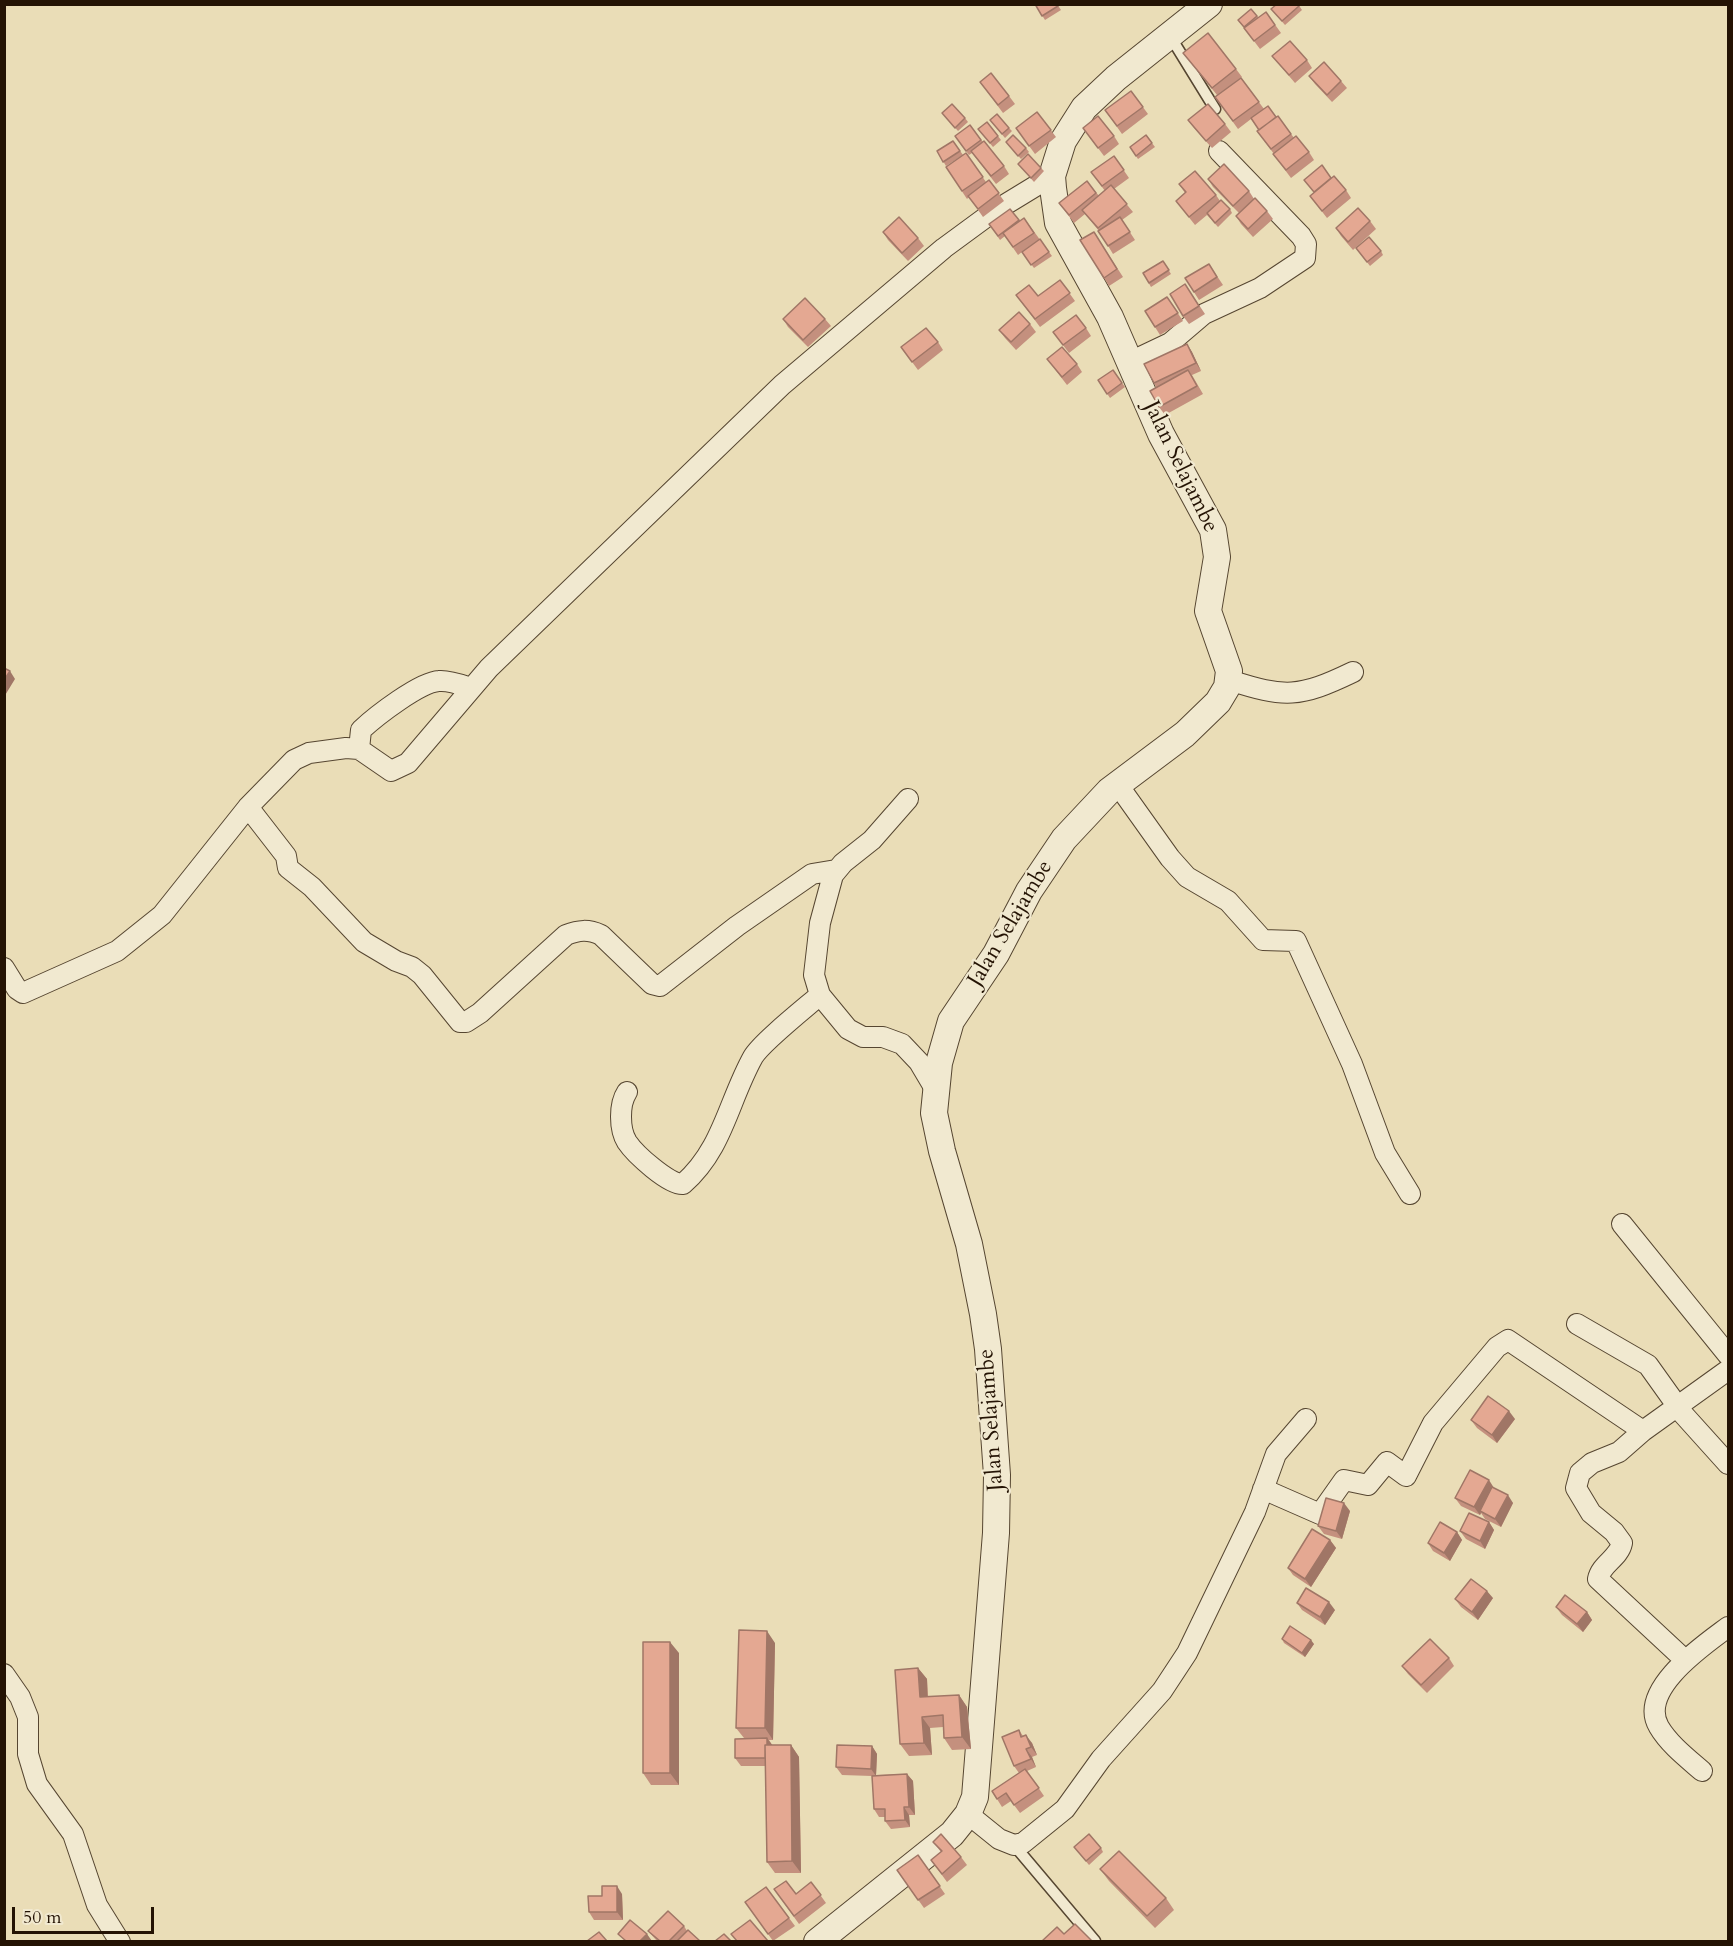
<!DOCTYPE html>
<html>
<head>
<meta charset="utf-8">
<style>
  body { margin:0 }
  #map { position:relative; width:1733px; height:1946px; overflow:hidden; background:#eaddb7; font-family:Cardo,serif }
  canvas { display:block }
  .frame { position:absolute; inset:0; border:6px solid #241304; pointer-events:none }
  .scale { position:absolute; left:12px; top:1907px; width:142px; height:27px; box-sizing:border-box; border:3px solid #241304; border-top:0; padding-left:8px; font-size:18px; line-height:21px; white-space:nowrap; color:#241304; -webkit-text-stroke:4px #f1e9d0; paint-order:stroke }
</style>
</head>
<body>
<div id="map">
<canvas width="1733" height="1946"></canvas>
<div class="frame"></div>
<div class="scale">50 m</div>
</div>
<script>
const ctx = document.querySelector('canvas').getContext('2d');
ctx.lineJoin = 'round';
function strokePath(path, color, width, dash) {
  ctx.strokeStyle = color;
  ctx.lineWidth = width;
  ctx.lineCap = dash ? 'butt' : 'round';
  ctx.setLineDash(dash || []);
  ctx.stroke(path);
}
function fill(path, color) {
  ctx.fillStyle = color;
  ctx.fill(path, 'evenodd');
}
function write(font, color, halo, rows, align = 'center') {
  ctx.font = font + ' Cardo,serif';
  ctx.lineWidth = 4.5;
  ctx.setLineDash([]);
  ctx.textBaseline = 'middle';
  ctx.strokeStyle = halo;
  ctx.fillStyle = color;
  for (const [text, x, y, turn = 0] of rows) {
    ctx.save();
    ctx.translate(x, y);
    ctx.rotate((+turn || 0) * Math.PI / 180);
    ctx.textAlign = isNaN(turn) ? turn : align;
    if (halo) ctx.strokeText(text, 0, 0);
    ctx.fillText(text, 0, 0);
    ctx.restore();
  }
}
const service = new Path2D(`
  M1170,36L1215,109
  M1014,1845L1095,1941`);
const minor = new Path2D(`
  M1130,362L1170,343L1204,314L1260,288L1305,258L1306,244L1301,236L1219,151
  M1229,680C1285,698 1299,698 1353,672
  M359,749L361,730C376,716 420,682 439,681C449,680 462,685 471,688
  M1118,785L1170,858L1187,877L1228,901L1263,940L1296,941L1352,1064L1385,1153L1410,1194
  M908,799L872,840L843,863L833,875L820,923L814,975L820,995L848,1029L863,1037H883L902,1044L919,1062L935,1089
  M248,807L286,856L288,868L312,887L364,942L396,961L412,967L422,975L460,1022H466L480,1013L566,935C579,930 588,929 601,935L652,984L660,986L737,926L812,874L836,870
  M4,968L17,989L23,993L117,951L162,915L248,807L294,760L309,753L346,748L359,749L391,771L408,763L489,668L782,385L944,248L993,212L1052,176
  M627,1092C619,1104 619,1129 627,1142C635,1154 669,1185 683,1184C723,1149 728,1102 753,1057C761,1043 805,1008 820,995
  M1622,1224L1728,1355
  M1577,1324L1648,1365L1683,1414L1728,1464
  M1263,1489L1320,1514L1344,1480L1368,1485L1387,1462L1406,1476L1433,1423L1497,1347L1508,1340L1643,1431
  M1685,1660L1598,1579C1601,1564 1619,1558 1622,1543L1614,1532L1591,1513L1576,1488L1580,1473L1592,1463L1619,1452L1643,1431L1728,1370
  M4,1674L20,1697L28,1717V1754L37,1784L73,1834L97,1905L120,1942
  M1702,1771C1687,1758 1669,1744 1659,1727C1637,1690 1704,1645 1728,1627
  M968,1814L999,1839L1014,1845L1023,1843L1065,1809L1101,1759L1162,1691L1187,1653L1255,1512L1276,1454L1306,1419`);
const tertiary = new Path2D(`
  M817,1942L952,1834L968,1814L975,1797L996,1533L997,1475L988,1349L983,1314L969,1244L942,1151L934,1113L939,1063L951,1021L996,954L1029,891L1064,839L1109,791L1185,734L1218,702L1227,687L1229,671L1208,611L1217,557L1213,530L1161,434L1110,317L1058,223L1053,188L1052,176L1063,141L1084,108L1116,78L1209,4`);
strokePath(service, '#564631', 13);
strokePath(minor, '#564631', 22);
strokePath(tertiary, '#564631', 28);
strokePath(service, '#f1e9d0', 10);
strokePath(minor, '#f1e9d0', 20);
strokePath(tertiary, '#f1e9d0', 26);
fill(new Path2D(`
  M1035,4H1057L1061,10L1045,20Z
  M1298,4L1302,10L1285,25L1271,9Z
  M1251,9L1259,18L1266,12L1281,33L1260,49L1238,20Z
  M1183,53L1236,69L1242,77L1235,82L1241,78L1264,109L1276,117L1278,116L1294,138L1309,152L1314,160L1291,178L1273,154H1274L1257,131L1259,130L1251,119L1238,129L1215,97L1217,95Z
  M1272,56L1307,60L1312,68L1295,83Z
  M1309,76L1341,81L1347,88L1332,102L1315,84Z
  M980,82L1009,96L1015,104L1003,113Z
  M1131,91L1148,114L1122,134L1105,110Z
  M1037,112L1056,137L1035,154L1016,128Z
  M942,113L965,118L968,122L958,131Z
  M990,120L1009,128L1012,131L1005,138Z
  M1188,120L1225,124L1231,132L1212,148L1194,128Z
  M987,122L1001,140L993,147L978,129Z
  M970,125L983,142L1004,166L1009,174L996,184L972,153L969,155L955,136Z
  M1083,128L1114,136L1119,144L1104,156Z
  M1146,135L1155,147L1138,159L1130,147Z
  M953,141L963,155L946,166L937,151Z
  M1006,142L1026,148L1029,152L1021,159Z
  M966,153L986,182L989,180L1004,201L983,217L969,197L967,199L946,167Z
  M1114,156L1129,178L1114,189L1133,212L1122,220L1135,240L1113,254L1099,231L1085,214L1074,223L1059,203L1087,181L1099,196L1105,191L1091,172Z
  M1018,164L1041,168L1044,171L1034,182Z
  M1331,178L1346,190L1351,198L1327,218L1310,196Z
  M1208,179L1249,191L1254,199L1267,211L1273,219L1253,237L1241,224L1236,216L1239,213L1213,187Z
  M1179,184L1216,195L1220,201L1230,209L1232,213L1218,227L1207,215L1195,225L1176,201L1185,193Z
  M1024,218L1052,256L1034,268L1022,252L1018,255L1005,236L1000,240L989,224L1019,221Z
  M1370,221L1376,229L1353,250L1341,236L1336,228Z
  M883,232L918,238L924,246L908,261L888,240Z
  M1094,232L1123,277L1109,286L1104,278Z
  M1356,248L1381,251L1383,255L1370,266Z
  M1163,261L1171,274L1151,287L1143,273Z
  M1209,264L1223,285L1199,300L1185,278Z
  M1060,280L1075,301L1040,327L1016,295L1038,296Z
  M1185,284L1205,314L1189,324L1183,316Z
  M1167,297L1183,321L1160,335L1155,327Z
  M783,319H825L831,326L808,347L788,327Z
  M1030,324L1036,332L1016,350L1005,338L999,330Z
  M1086,328L1091,336L1069,353L1053,332Z
  M938,342L943,350L918,370L901,347Z
  M1187,344L1192,352L1201,371L1192,375L1203,394L1165,415L1159,407L1156,387L1154,383Z
  M1047,359L1077,364L1082,372L1067,385Z
  M1113,370L1125,387L1110,398L1098,380Z
  M1515,1419L1497,1443L1477,1428L1471,1420Z
  M1494,1488L1513,1503L1501,1527L1485,1519L1481,1513L1480,1515L1461,1506L1455,1498Z
  M1350,1511L1342,1539L1324,1534L1318,1526Z
  M1489,1522L1494,1530L1485,1549L1466,1539L1460,1531Z
  M1457,1532L1462,1540L1450,1561L1433,1551L1428,1543Z
  M1330,1540L1336,1548L1311,1587L1293,1575L1288,1568Z
  M1493,1598L1478,1620L1461,1607L1455,1599Z
  M1297,1603L1335,1610L1325,1625L1302,1610Z
  M1556,1607L1587,1612L1592,1620L1583,1632L1562,1615Z
  M1282,1639L1314,1644L1305,1657L1284,1643Z
  M775,1643L773,1740H769L772,1745H791L799,1757L801,1873H775L767,1862L766,1766H741L735,1758L744,1738L736,1728Z
  M679,1653V1785H651L643,1773Z
  M1449,1658L1454,1666L1427,1693L1408,1674L1402,1666Z
  M918,1668L927,1679L928,1697L959,1695L967,1707L971,1749L952,1750L944,1738L943,1727L930,1728L932,1755L909,1756L900,1744Z
  M1019,1730L1023,1736L1032,1743L1037,1755L1032,1757L1036,1767L1027,1771L1044,1796L1020,1813L1011,1801L1002,1807L992,1791L1019,1773L1014,1766Z
  M872,1746L877,1754L876,1775L907,1774L913,1781L915,1815H909L910,1827L891,1829L885,1821V1817H879L874,1809L872,1776L842,1775L836,1767Z
  M933,1842L961,1857L967,1865L947,1882L931,1860L941,1852Z
  M1074,1847L1101,1848L1103,1852L1089,1865Z
  M918,1855L945,1894L924,1908L897,1870Z
  M1100,1869L1166,1898L1174,1910L1155,1928L1109,1881Z
  M811,1882L826,1903L799,1924L774,1889L796,1894Z
  M766,1887L795,1926L773,1941L745,1902Z
  M622,1894L623,1920H594L589,1912L602,1896Z
  M684,1926L687,1931L700,1941H657L648,1931Z`), '#c4907e');
fill(new Path2D(`
  M1187,344L1192,352L1201,371L1196,363Z
  M10,671L15,679L4,697V680Z
  M1509,1411L1515,1419L1497,1443L1492,1435Z
  M1489,1480L1494,1488L1481,1512L1480,1511L1481,1513L1480,1515L1474,1507Z
  M1508,1495L1513,1503L1501,1527L1495,1519Z
  M1344,1503L1350,1511L1342,1539L1336,1531Z
  M1489,1522L1494,1530L1485,1549L1480,1541Z
  M1457,1532L1462,1540L1450,1561L1444,1553Z
  M1330,1540L1336,1548L1311,1587L1305,1579Z
  M1487,1591L1493,1598L1478,1620L1472,1612Z
  M1329,1602L1335,1610L1325,1625L1320,1617Z
  M1587,1612L1592,1620L1583,1632L1577,1624Z
  M767,1631L775,1643L773,1740L765,1728Z
  M1311,1640L1314,1644L1305,1657L1302,1653Z
  M670,1642L679,1653V1785L670,1773Z
  M918,1668L927,1679L928,1709L920,1697Z
  M959,1695L967,1707L971,1749L962,1737Z
  M922,1717L930,1728L932,1755L924,1743Z
  M1026,1735L1032,1743L1037,1755L1031,1747Z
  M767,1738L773,1746L767,1758Z
  M791,1745L799,1757L801,1873L792,1861Z
  M872,1746L877,1754L876,1776L871,1769Z
  M1026,1749L1032,1757L1036,1767L1031,1759Z
  M907,1774L913,1781L915,1815L909,1807Z
  M904,1807L909,1815L910,1827L905,1820Z
  M617,1886L622,1894L623,1920L617,1912Z
  M647,1934L652,1941H640Z`), '#a07666');
const building = new Path2D(`
  M1035,4H1057L1058,6L1042,16Z
  M1277,4H1298L1299,6L1282,21L1271,9Z
  M1251,9L1257,16L1244,27L1238,20Z
  M1266,12L1275,25L1254,41L1244,28Z
  M1208,33L1236,69L1212,88L1183,53Z
  M1290,41L1307,60L1289,75L1272,56Z
  M1324,62L1341,81L1327,95L1309,76Z
  M991,73L1009,96L998,105L980,82Z
  M1241,78L1259,102L1233,121L1215,97Z
  M1131,91L1143,107L1117,126L1105,110Z
  M952,104L965,118L955,128L942,113Z
  M1208,104L1225,124L1206,141L1188,120Z
  M1268,106L1276,117L1259,130L1251,118Z
  M1037,112L1051,130L1029,146L1016,128Z
  M997,114L1009,128L1002,134L990,120Z
  M1098,116L1114,136L1098,148L1083,128Z
  M1278,116L1291,134L1271,149L1257,131Z
  M987,122L998,136L990,143L978,129Z
  M970,125L981,140L966,151L955,136Z
  M1013,135L1026,148L1018,156L1006,142Z
  M1146,135L1152,143L1136,156L1130,147Z
  M1296,136L1309,152L1286,170L1273,154Z
  M953,141L960,151L943,162L937,151Z
  M984,141L1004,166L991,176L971,151Z
  M966,153L983,177L962,191L946,167Z
  M1028,154L1041,168L1031,178L1018,164Z
  M1114,156L1124,170L1102,186L1091,172Z
  M1224,164L1249,191L1233,206L1208,179Z
  M1322,165L1331,178L1314,192L1304,180Z
  M1195,171L1216,195L1189,217L1176,201L1186,192L1179,184Z
  M1334,176L1346,190L1322,211L1310,196Z
  M989,180L999,193L978,209L968,196Z
  M1087,181L1096,193L1069,215L1059,203Z
  M1111,185L1127,204L1098,228L1082,210Z
  M1255,198L1267,211L1248,229L1236,216Z
  M1221,200L1230,209L1215,223L1207,213Z
  M1358,208L1370,221L1348,242L1336,228Z
  M1010,209L1019,220L998,236L989,224Z
  M899,217L918,238L902,253L883,232Z
  M1120,217L1130,232L1108,246L1098,231Z
  M1024,218L1034,233L1013,247L1003,233Z
  M1094,232L1117,269L1104,278L1080,240Z
  M1369,237L1381,251L1367,262L1356,248Z
  M1040,239L1049,252L1031,265L1022,252Z
  M1163,261L1169,270L1149,283L1143,273Z
  M1209,264L1217,277L1194,292L1185,278Z
  M1060,280L1070,293L1035,319L1016,295L1029,285L1038,296Z
  M1185,284L1199,306L1183,316L1170,294Z
  M1167,297L1178,313L1155,327L1145,311Z
  M805,298L825,319L803,340L783,319Z
  M1019,312L1030,324L1011,342L999,330Z
  M1076,315L1086,328L1063,345L1053,332Z
  M926,328L938,342L912,362L901,347Z
  M1187,344L1196,363L1154,383L1144,364Z
  M1062,347L1077,364L1062,377L1047,359Z
  M1113,370L1122,383L1107,394L1098,380Z
  M1188,370L1197,386L1159,407L1150,391Z
  M4,668L10,671L4,680Z
  M1488,1396L1509,1411L1492,1435L1471,1420Z
  M1470,1470L1489,1480L1474,1507L1455,1498Z
  M1492,1487L1508,1495L1495,1519L1480,1511Z
  M1326,1498L1344,1503L1336,1531L1318,1526Z
  M1469,1513L1489,1522L1480,1541L1460,1531Z
  M1440,1522L1457,1532L1444,1553L1428,1543Z
  M1312,1529L1330,1540L1305,1579L1288,1568Z
  M1471,1579L1487,1591L1472,1612L1455,1599Z
  M1306,1588L1329,1602L1320,1617L1297,1603Z
  M1565,1595L1587,1612L1577,1624L1556,1607Z
  M1290,1626L1311,1640L1302,1653L1282,1639Z
  M739,1630L767,1631L765,1728H736Z
  M1430,1639L1449,1658L1421,1685L1402,1666Z
  M643,1642H670V1773H643Z
  M918,1668L920,1697L959,1695L962,1737L944,1738L943,1715L922,1717L924,1743L900,1744L895,1670Z
  M1019,1730L1021,1737L1026,1735L1031,1747L1026,1749L1031,1759L1014,1766L1002,1737Z
  M767,1738V1745H765V1758H735V1739Z
  M765,1745H791L792,1861L767,1862Z
  M837,1745L872,1746L871,1769L836,1767Z
  M1025,1769L1039,1788L1014,1805L1006,1793L997,1799L992,1791Z
  M907,1774L909,1807H904L905,1820L885,1821V1809H874L872,1776Z
  M941,1834L961,1857L942,1874L931,1860L942,1851L933,1842Z
  M1089,1834L1101,1848L1086,1861L1074,1847Z
  M1119,1851L1166,1898L1147,1916L1100,1869Z
  M918,1855L940,1886L918,1900L897,1870Z
  M786,1881L796,1894L811,1882L821,1895L794,1916L774,1889Z
  M602,1886H617V1912H589L588,1896H602Z
  M766,1887L789,1918L768,1934L745,1902Z
  M668,1911L684,1926L669,1941H660L648,1931Z
  M630,1920L647,1934L640,1941H626L618,1934Z
  M750,1920L768,1941H737L731,1934Z
  M1075,1924L1092,1941H1042L1057,1927L1064,1934Z
  M688,1930L700,1941H677Z
  M599,1932L607,1941H587Z
  M724,1934L731,1941H715Z`);
fill(building, '#e4a892');
strokePath(building, '#a07666', 1.5);
write('22px', '#241304', '#f1e9d0', [
  ["Jalan Selajambe",1180,467,64],
  ["Jalan Selajambe",1011,924,-59],
  ["Jalan Selajambe",992,1420,-94]
]);
</script>
</body>
</html>
